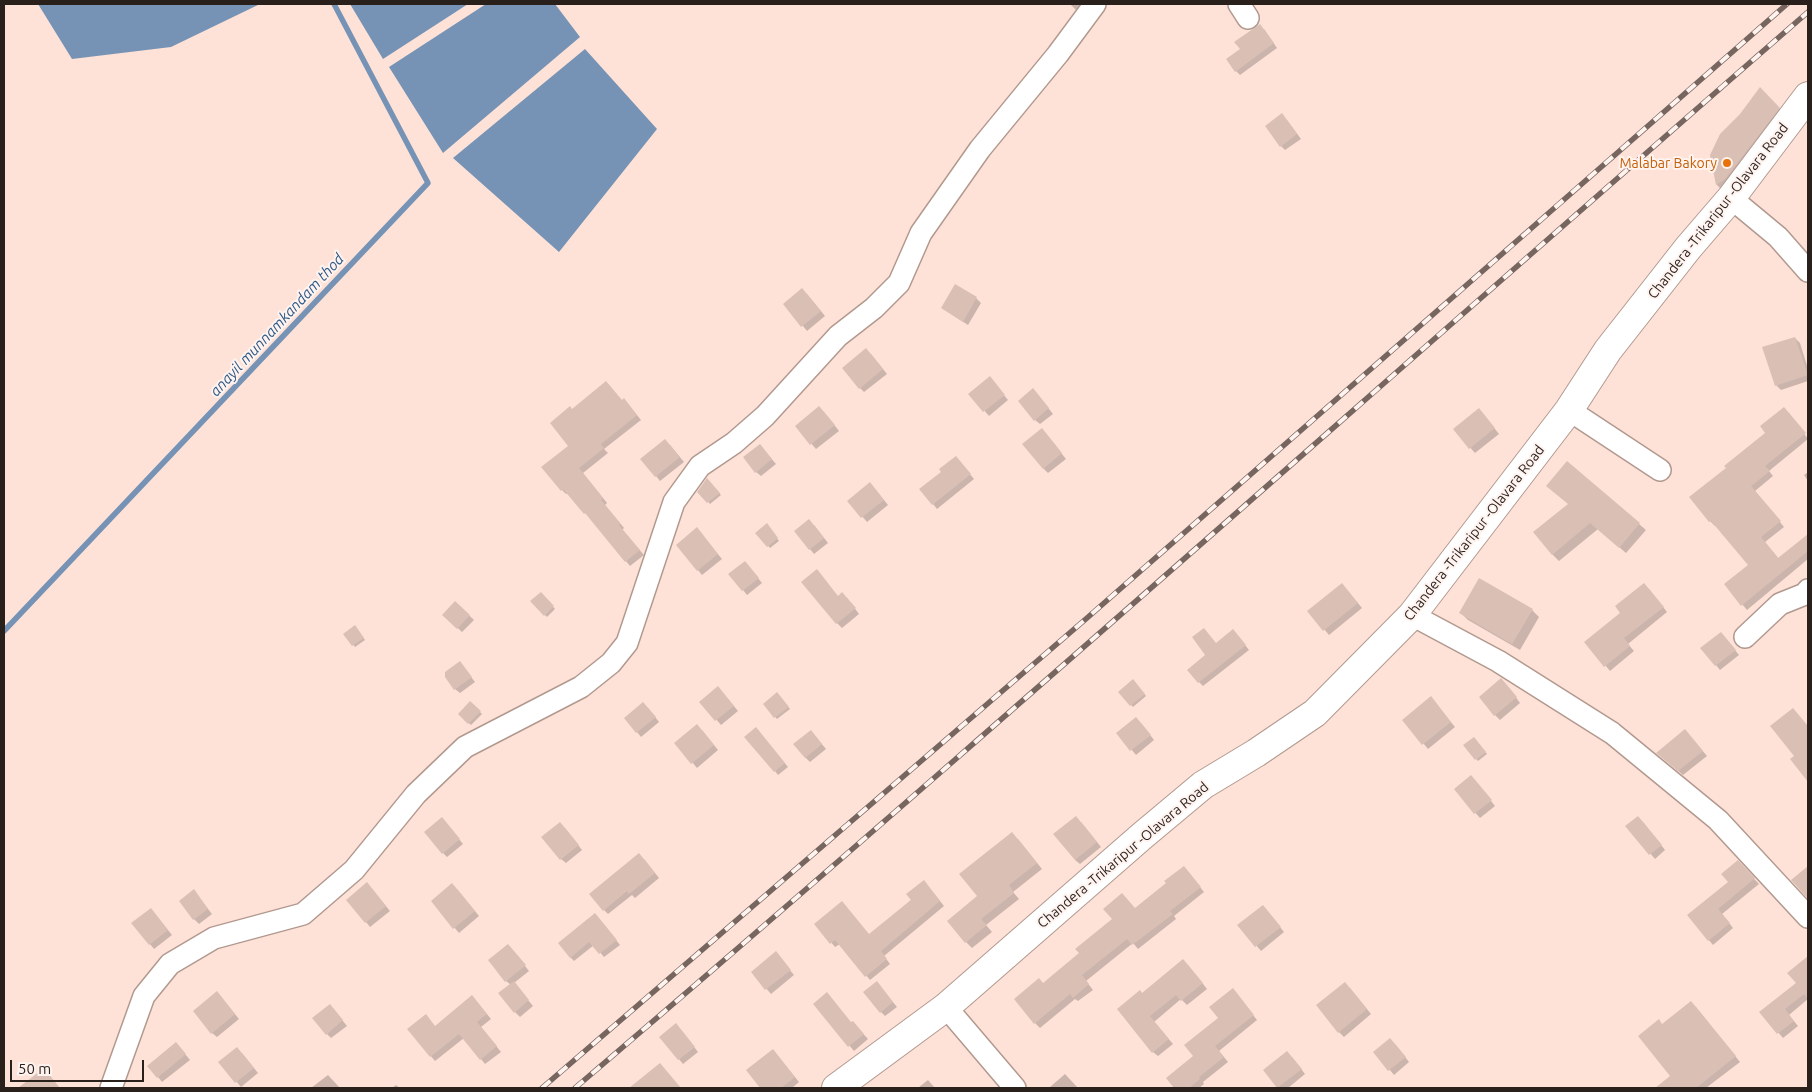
<!DOCTYPE html>
<html>
<head>
<meta charset="utf-8">
<style>
  body { margin:0 }
  #map { position:relative; width:1812px; height:1092px; overflow:hidden; background:#fee2d7; font-family:Ubuntu,sans-serif }
  canvas { display:block }
  .frame { position:absolute; inset:0; border:5px solid #291f1b; pointer-events:none }
  .scale { position:absolute; left:10px; top:1060px; width:134px; height:22px; box-sizing:border-box; border:2px solid #291f1b; border-top:0; padding-left:6px; font-size:15px; line-height:18px; white-space:nowrap; color:#291f1b; -webkit-text-stroke:4px #fff3ef; paint-order:stroke }
</style>
</head>
<body>
<div id="map">
<canvas width="1812" height="1092"></canvas>
<div class="frame"></div>
<div class="scale">50 m</div>
</div>
<script>
const ctx = document.querySelector('canvas').getContext('2d');
ctx.lineJoin = 'round';
function fill(path, color) {
  ctx.fillStyle = color;
  ctx.fill(path, 'evenodd');
}
function strokePath(path, color, width, dash) {
  ctx.strokeStyle = color;
  ctx.lineWidth = width;
  ctx.lineCap = dash ? 'butt' : 'round';
  ctx.setLineDash(dash || []);
  ctx.stroke(path);
}
function write(font, color, halo, rows, align = 'center') {
  ctx.font = font + ' Ubuntu,sans-serif';
  ctx.lineWidth = 4;
  ctx.setLineDash([]);
  ctx.textBaseline = 'middle';
  ctx.strokeStyle = halo;
  ctx.fillStyle = color;
  for (const [text, x, y, turn = 0] of rows) {
    ctx.save();
    ctx.translate(x, y);
    ctx.rotate((+turn || 0) * Math.PI / 180);
    ctx.textAlign = isNaN(turn) ? turn : align;
    if (halo) ctx.strokeText(text, 0, 0);
    ctx.fillText(text, 0, 0);
    ctx.restore();
  }
}
fill(new Path2D(`
  M38,4H260L171,47L72,59Z
  M350,4H468L383,59Z
  M486,4H555L580,37L443,153L389,67Z
  M585,49L657,129L559,252L453,158Z`), '#7693b5');
fill(new Path2D(`
  M1070,4H1082L1076,10Z
  M1264,29L1277,48L1240,75L1236,71Z
  M1760,89L1786,116L1724,192L1717,185L1711,155Z
  M1287,120L1301,139L1285,150L1281,146Z
  M956,286L976,298L981,303L968,325L942,308Z
  M807,294L825,316L807,331L785,304Z
  M1795,338L1800,343L1808,369V381L1781,390L1776,385Z
  M871,354L887,374L864,392L860,388Z
  M994,383L1008,400L989,416L970,394Z
  M1038,395L1053,414L1040,424L1035,420Z
  M622,401L628,404L641,420L604,449L608,453L583,473L607,503L605,505L624,528L622,530L644,555L630,566L590,517L585,513L568,493L566,494L562,490L569,446L572,410Z
  M824,412L839,431L816,449L796,426Z
  M1789,413L1808,439L1769,471L1773,476L1755,491L1784,527L1765,542L1779,559L1808,535V559L1747,610L1726,585L1750,565L1716,525L1715,526L1710,521L1727,468Z
  M1483,414L1499,434L1475,453L1454,430Z
  M1046,434L1066,459L1048,473L1043,468Z
  M670,445L684,462L660,481L656,476Z
  M764,450L776,464L761,476L756,472Z
  M960,462L974,479L937,509L933,504Z
  M1808,472V481L1804,475Z
  M707,479L721,495L710,504L699,491Z
  M875,489L888,505L867,522L849,501Z
  M1569,505L1639,524L1646,530L1626,553L1598,529L1559,561L1552,554Z
  M814,525L828,543L814,554L796,532Z
  M768,527L779,541L770,548L757,533Z
  M701,534L722,559L702,575L698,570Z
  M749,567L762,583L747,595L743,590Z
  M1346,589L1362,608L1329,635L1309,611Z
  M1649,589L1667,612L1628,644L1634,651L1610,671L1586,642Z
  M541,593L555,609L547,617L532,601Z
  M838,597L847,598L859,614L842,628L837,623Z
  M455,602L474,620L462,632L444,615Z
  M1532,610L1539,617L1520,650L1468,620L1461,613Z
  M357,629L365,640L355,647L345,634Z
  M1237,635L1249,650L1203,686L1199,682L1207,655L1216,644Z
  M1725,638L1739,655L1720,670L1702,648Z
  M460,663L475,682L460,693L455,689Z
  M1135,683L1146,696L1133,707L1120,692Z
  M1506,684L1520,703L1500,720L1495,715Z
  M723,693L738,711L721,725L701,702Z
  M777,694L790,709L777,719L764,704Z
  M470,702L482,714L471,725L459,714Z
  M1435,703L1455,727L1428,749L1404,720Z
  M648,708L659,722L641,737L637,732Z
  M1141,723L1154,740L1136,755L1118,733Z
  M702,730L718,750L697,768L676,743Z
  M1685,730L1707,756L1683,775L1662,757Z
  M759,732L788,767L778,775L775,771Z
  M815,736L826,749L810,762L805,757Z
  M1474,738L1487,754L1478,761L1465,745Z
  M1476,782L1495,806L1480,818L1455,790Z
  M1081,822L1101,847L1080,864L1075,860Z
  M1643,822L1665,850L1655,859L1627,826Z
  M446,823L463,844L447,857L443,853Z
  M565,828L582,850L566,863L561,859Z
  M1018,839L1042,869L1013,892L1019,899L986,925L992,932L972,948L966,942L979,897Z
  M644,859L659,878L635,898L632,895L608,914L604,910Z
  M1738,862L1759,884L1722,914L1733,928L1713,945L1688,915L1730,882Z
  M1188,872L1204,892L1174,916L1176,919L1138,949L1133,943L1086,981L1093,990L1078,1001L1075,999L1040,1028L1035,1023L1043,984L1135,909Z
  M928,886L944,906L884,956L890,964L870,980L840,944L835,947L816,924L869,935Z
  M372,889L390,911L370,927L366,922Z
  M457,889L479,916L459,933L432,901Z
  M194,891L212,914L199,924L194,919Z
  M1267,911L1284,932L1261,951L1239,925Z
  M155,914L172,935L154,949L133,923Z
  M599,919L620,945L604,957L594,945L574,961L570,957Z
  M513,951L529,971L514,983L533,1006L520,1017L515,1012L511,985L506,981Z
  M780,958L794,975L771,994L752,972Z
  M1808,958V999L1789,1015L1798,1026L1783,1038L1761,1012L1797,983L1789,973Z
  M1188,965L1207,989L1187,1005L1181,999L1154,1022L1173,1044L1158,1056L1153,1052L1142,994Z
  M881,988L897,1007L885,1016L881,1012Z
  M1350,988L1371,1014L1344,1037L1339,1032Z
  M1237,995L1257,1020L1219,1051L1228,1062L1203,1082L1204,1084L1199,1088H1176L1168,1078L1194,1057Z
  M221,997L239,1019L217,1037L212,1033Z
  M477,1002L491,1019L481,1027L501,1052L485,1064L464,1038L435,1061L409,1030L436,1027Z
  M814,1004L857,1027L868,1039L854,1051Z
  M1696,1007L1740,1062L1706,1088H1657L1671,1077L1663,1025Z
  M334,1010L347,1026L331,1038L327,1034Z
  M681,1030L698,1052L683,1064L661,1037Z
  M1395,1044L1409,1062L1394,1075L1375,1052Z
  M181,1049L190,1060L162,1082L158,1077Z
  M242,1053L258,1073L241,1087L220,1062Z
  M777,1055L799,1082L792,1088H762L748,1070Z
  M1292,1057L1305,1074L1288,1088H1279L1265,1071Z
  M1065,1074L1078,1088H1051L1050,1087Z
  M328,1075L340,1088H311Z
  M928,1080L935,1088H919V1087Z
  M396,1085L400,1088H392Z`), '#0003');
strokePath(new Path2D(`
  M4,631L428,183L334,4`), '#7693b5', 5.5);
fill(new Path2D(`
  M1260,24L1274,43L1235,72L1226,59L1240,49L1234,42Z
  M1760,87L1780,108L1725,179L1716,185L1710,155L1720,134L1740,114Z
  M1282,113L1297,134L1280,147L1265,126Z
  M955,284L977,297L963,322L941,308Z
  M802,288L821,311L801,327L783,304Z
  M1795,337L1808,375L1775,386L1762,347Z
  M866,348L883,369L859,389L842,368Z
  M990,376L1005,395L983,412L968,394Z
  M606,381L622,400L624,398L637,415L601,444L604,448L579,468L603,498L601,500L620,523L619,525L640,550L625,562L585,513L584,514L563,489L561,491L541,467L568,446L550,423L570,406L572,409Z
  M1033,388L1049,408L1034,421L1018,401Z
  M819,406L835,425L810,445L795,426Z
  M1784,407L1806,433L1765,466L1770,471L1751,486L1781,521L1761,537L1778,558L1808,534V551L1741,606L1724,584L1748,565L1711,521L1709,522L1689,497L1726,468L1724,466L1765,433L1760,426Z
  M1479,408L1495,428L1469,449L1453,429Z
  M1042,428L1062,453L1043,469L1022,444Z
  M665,439L680,457L655,477L640,459Z
  M760,444L772,459L755,473L743,457Z
  M956,456L971,474L932,505L919,489L941,472L939,469Z
  M1567,461L1640,523L1619,548L1590,523L1552,555L1533,532L1568,504L1546,486Z
  M707,478L720,493L707,503L697,492Z
  M870,482L884,500L861,518L847,501Z
  M809,519L824,538L809,550L794,531Z
  M767,523L778,538L767,547L755,533Z
  M697,527L718,554L697,571L676,545Z
  M745,561L759,578L742,591L728,574Z
  M817,569L838,596L842,592L856,608L836,624L801,582Z
  M1479,578L1533,609L1512,644L1459,613Z
  M1342,583L1358,603L1323,631L1307,611Z
  M1644,583L1664,607L1624,638L1630,646L1604,667L1584,642L1620,613L1615,606Z
  M541,592L554,606L544,616L530,601Z
  M455,601L470,615L457,629L442,615Z
  M355,625L364,638L352,646L343,634Z
  M1204,628L1216,643L1233,629L1246,645L1198,683L1187,670L1205,655L1192,637Z
  M1721,632L1736,650L1715,666L1700,648Z
  M460,661L472,677L454,690L445,677V672Z
  M1501,678L1517,697L1494,716L1479,697Z
  M1133,679L1145,694L1130,706L1118,692Z
  M718,686L734,706L715,721L699,702Z
  M777,692L789,707L774,718L763,704Z
  M1431,696L1451,722L1422,745L1402,720Z
  M470,701L481,711L468,724L458,714Z
  M643,702L656,717L636,733L624,718Z
  M1793,708L1808,726V782L1790,759L1794,756L1770,726Z
  M1136,717L1151,735L1130,751L1116,733Z
  M697,724L714,745L691,764L674,743Z
  M756,727L785,763L774,772L744,737Z
  M1685,729L1703,751L1678,771L1656,753Z
  M811,730L822,744L805,758L793,744Z
  M1474,737L1486,752L1475,760L1463,745Z
  M1471,775L1492,800L1474,814L1454,789Z
  M1076,816L1097,842L1075,860L1053,834Z
  M1638,816L1662,845L1649,855L1625,826Z
  M442,817L460,839L442,854L424,832Z
  M560,822L579,845L560,860L541,837Z
  M1012,832L1037,863L1009,885L1014,893L981,919L987,925L965,943L947,921L977,896L959,874Z
  M639,853L655,873L629,894L627,891L603,911L589,894Z
  M1738,860L1755,878L1718,909L1730,923L1708,941L1687,915L1728,882L1721,874Z
  M1184,866L1201,887L1170,911L1173,914L1132,945L1127,939L1082,975L1089,984L1073,998L1070,994L1034,1024L1014,999L1039,978L1043,983L1079,953L1075,949L1112,919L1103,909L1122,893L1135,908L1166,883L1164,881Z
  M1808,866V899L1791,880Z
  M924,880L940,901L881,951L887,959L865,977L835,940L830,944L814,924L842,901L869,934L911,900L906,894Z
  M367,882L386,906L365,923L346,900Z
  M452,883L475,911L453,929L431,901Z
  M194,889L208,909L193,920L179,901Z
  M1263,905L1281,927L1255,947L1237,925Z
  M151,908L168,930L149,945L131,923Z
  M595,913L617,940L599,954L589,942L570,958L558,943Z
  M508,944L526,965L505,982L488,960Z
  M776,951L791,970L765,990L751,972Z
  M1808,956V999L1804,994L1785,1009L1794,1021L1777,1034L1759,1012L1796,983L1787,973Z
  M1183,959L1203,983L1181,1001L1176,995L1150,1016L1169,1039L1152,1053L1117,1009L1140,990L1142,993Z
  M514,981L529,1000L514,1013L498,993Z
  M877,981L893,1002L880,1013L863,992Z
  M1345,982L1367,1009L1338,1033L1316,1005Z
  M1233,988L1254,1015L1215,1046L1224,1057L1199,1077L1200,1079L1189,1088H1174L1166,1078L1193,1056L1184,1045L1218,1018L1209,1007Z
  M217,991L235,1014L211,1034L193,1011Z
  M827,992L851,1022L853,1021L864,1034L848,1047L813,1004Z
  M472,995L487,1014L477,1022L497,1046L480,1060L459,1034L430,1057L407,1029L426,1014L435,1026Z
  M1691,1001L1736,1056L1696,1088H1655L1670,1076L1638,1036L1659,1019L1662,1024Z
  M330,1004L343,1020L326,1035L312,1018Z
  M676,1023L695,1047L678,1060L659,1037Z
  M1390,1038L1406,1057L1388,1071L1373,1052Z
  M176,1042L186,1054L157,1078L147,1066Z
  M237,1047L254,1068L235,1083L218,1062Z
  M773,1049L795,1077L781,1088H760L746,1070Z
  M1287,1051L1302,1069L1277,1088L1263,1070Z
  M660,1063L681,1088H629Z
  M44,1068L60,1088H18Z`), '#dabfb5');
const minor = new Path2D(`
  M1239,4L1248,18
  M1731,198L1778,237L1808,271
  M1569,410L1660,470
  M1412,615L1498,661L1612,733L1718,820L1808,917
  M1745,637L1780,604L1805,594L1808,590
  M946,1007L1015,1088
  M111,1088L144,996L170,964L214,938L303,914L354,870L416,794L465,747L581,687L611,663L627,643L674,502L700,466L734,443L765,416L838,336L874,308L899,283L921,233L980,149L1058,54L1095,4`);
const major = new Path2D(`
  M836,1088L946,1007L1142,836L1203,785L1256,753L1315,713L1412,615L1569,410L1608,350L1688,248L1731,198L1808,96`);
strokePath(minor, '#b2998f', 24);
strokePath(major, '#b2998f', 30);
strokePath(minor, '#fff', 21);
strokePath(major, '#fff', 28);
const rail = new Path2D(`
  M542,1088L1087,618L1787,4
  M575,1088C990,734 1396,370 1808,12`);
strokePath(rail, '#76665f', 5.5);
strokePath(rail, '#fff3ef', 4, [11]);
for (const [x, y, r, color] of [
  [1727,163,5,"#e8710a"]
]) {
  const dot = new Path2D();
  dot.arc(x, y, r, 0, 2 * Math.PI);
  ctx.fillStyle = color;
  ctx.fill(dot);
  strokePath(dot, '#fff3ef', 2);
}
write('14px', '#c56008', '#fff3ef', [
  ["Malabar Bakory",1717,163]
], 'right');
write('14px', '#291f1b', '#fff3ef', [
  ["Chandera -Trikaripur -Olavara Road",1718,211,-52],
  ["Chandera -Trikaripur -Olavara Road",1474,533,-52],
  ["Chandera -Trikaripur -Olavara Road",1123,855,-40]
]);
write('italic 15px', '#2d5987', '#fff3ef', [
  ["anayil munnamkandam thod",277,325,-47]
]);
</script>
</body>
</html>
